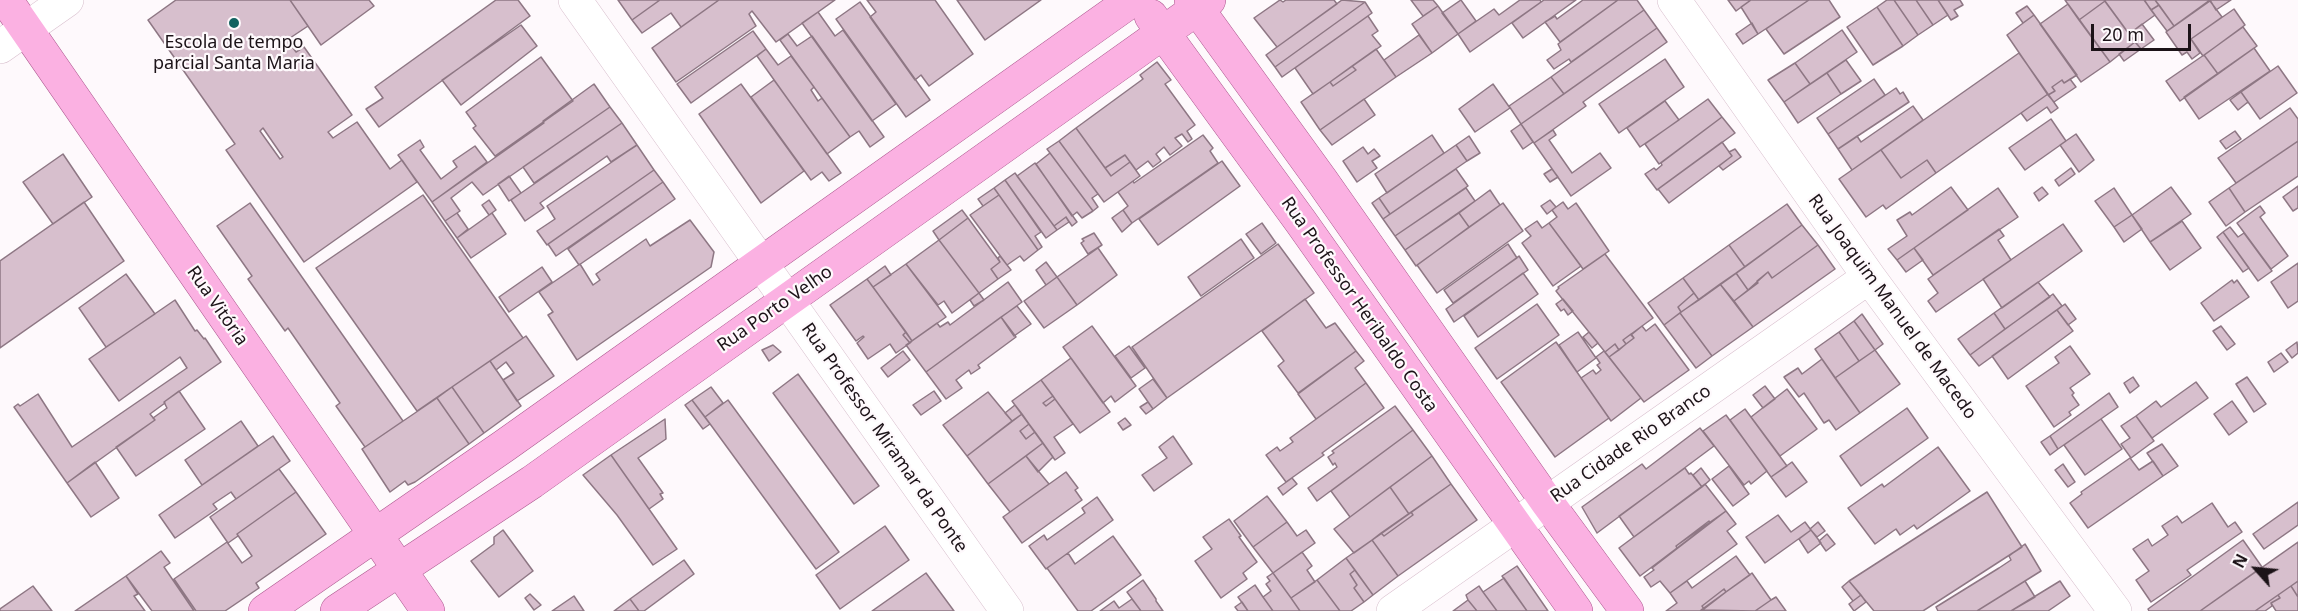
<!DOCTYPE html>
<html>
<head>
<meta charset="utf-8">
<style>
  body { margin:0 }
  #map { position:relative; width:2298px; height:611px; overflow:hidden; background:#fef9fc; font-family:"Noto Sans",sans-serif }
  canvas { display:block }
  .north { position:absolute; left:2226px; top:539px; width:60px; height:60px; -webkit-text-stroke:4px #fef9fc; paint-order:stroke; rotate:297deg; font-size:16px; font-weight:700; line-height:24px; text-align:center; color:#1c1318 }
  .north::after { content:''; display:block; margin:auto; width:21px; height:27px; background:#1c1318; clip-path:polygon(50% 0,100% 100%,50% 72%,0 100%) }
  .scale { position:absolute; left:2091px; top:24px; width:100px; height:27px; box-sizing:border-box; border:3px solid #1c1318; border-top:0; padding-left:8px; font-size:18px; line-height:21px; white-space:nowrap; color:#1c1318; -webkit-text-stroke:4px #fef9fc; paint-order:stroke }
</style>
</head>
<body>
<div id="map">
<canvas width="2298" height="611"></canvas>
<div class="north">N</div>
<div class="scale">20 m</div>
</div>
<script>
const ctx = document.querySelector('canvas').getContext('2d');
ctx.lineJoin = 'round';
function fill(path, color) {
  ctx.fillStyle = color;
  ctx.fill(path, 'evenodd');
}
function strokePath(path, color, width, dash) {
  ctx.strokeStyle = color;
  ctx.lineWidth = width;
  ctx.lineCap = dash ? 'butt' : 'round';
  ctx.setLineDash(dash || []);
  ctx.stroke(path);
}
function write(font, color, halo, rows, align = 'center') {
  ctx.font = font + ' "Noto Sans",sans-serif';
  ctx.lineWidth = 4.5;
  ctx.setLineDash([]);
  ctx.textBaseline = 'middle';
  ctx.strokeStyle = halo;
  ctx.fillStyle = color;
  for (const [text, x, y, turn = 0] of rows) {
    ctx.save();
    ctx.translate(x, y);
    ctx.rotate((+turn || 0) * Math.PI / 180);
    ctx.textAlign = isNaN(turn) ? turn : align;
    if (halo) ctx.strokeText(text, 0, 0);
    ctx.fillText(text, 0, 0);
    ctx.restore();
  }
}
const building = new Path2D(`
  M176,0H290L308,26L287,40L296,52L304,47L352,115L328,132L333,138L357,122L390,169L402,160L417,182L304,262L226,150L235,144L148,20ZM263,128L283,157L280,159L260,131Z
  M290,0H369L374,6L321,45Z
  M496,0H518L530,16L379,127L366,109L383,98L375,87Z
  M618,0H660L632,20Z
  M660,0H719L681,27L671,13L642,33L632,20Z
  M719,0H835L776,42L752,11L749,14L756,26L676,82L652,48Z
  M867,0H935L973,54L929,86L921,75L915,80L870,17L876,12Z
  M957,0H1041L985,40Z
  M1280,0L1283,2L1286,0H1334L1337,4L1277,47L1254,18Z
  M1342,0L1365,2L1275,67L1266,55Z
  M1411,0H1433L1438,6L1423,16Z
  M1461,0L1476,21L1458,34L1442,13Z
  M1520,0H1540L1541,2L1470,52L1458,34L1494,9L1499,15Z
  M1544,0H1576L1523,38L1512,23Z
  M1583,0H1618L1560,42L1545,22L1555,16L1557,19Z
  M1618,0H1637L1644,10L1571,62L1569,59L1554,69L1547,60L1561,50L1558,44Z
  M1728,0H1751L1736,11Z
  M1751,0H1809L1758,34L1741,7Z
  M1809,0H1829L1840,17L1784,54L1766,29Z
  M1887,0H1894L1918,35L1903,46L1877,7Z
  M1894,0H1916L1933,25L1918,35Z
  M1916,0H1938L1948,15L1933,25Z
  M1938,0H1960L1963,5L1954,10L1958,16L1951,20Z
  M2065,0H2104L2105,1L2079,20Z
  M2104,0H2144L2155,15L2129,34Z
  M2146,0H2155L2159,5L2151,10L2145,1Z
  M2155,0H2210L2174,26Z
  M2210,0H2231L2216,10Z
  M2105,1L2135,42L2110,62L2079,20Z
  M2210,1L2222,17L2191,39L2200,53L2192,59L2187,52L2182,55L2166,32Z
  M860,2L930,100L906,117L836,19Z
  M1365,2L1372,13L1282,77L1275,67Z
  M2068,4L2110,62L2081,82L2040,24Z
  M2159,5L2174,26L2167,31L2151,10Z
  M1438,6L1458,34L1432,53L1412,24Z
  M2027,6L2034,15L2023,23L2016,13Z
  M1877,7L1903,46L1873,65L1847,27Z
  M2234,9L2245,25L2203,56L2191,39Z
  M1644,10L1657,28L1564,94L1551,77Z
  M818,12L835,36L843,30L896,104L872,121L802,23Z
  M2034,15L2077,75L2064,83L2062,80L2052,87L2055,91L2048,95L2007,35Z
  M1368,16L1378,31L1372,35L1381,46L1313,94L1295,68Z
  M1752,23L1758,34L1743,44L1736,34Z
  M2142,24L2154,40L2141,49L2129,34Z
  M521,25L537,46L461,105L442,80Z
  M2243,27L2257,46L2218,74L2204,55Z
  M1657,28L1667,42L1583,102L1586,106L1534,143L1521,124Z
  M1842,30L1857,52L1810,84L1795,63Z
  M753,31L766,49L691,103L677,84Z
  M788,34L797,46L812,36L884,137L870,147L859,131L850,137L780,40Z
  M1419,35L1432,53L1396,77L1384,60Z
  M2135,42L2141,49L2124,61L2119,54Z
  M2254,48L2270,71L2199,119L2184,97Z
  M766,49L778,65L791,56L814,87L811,90L818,101L822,98L850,137L827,154L757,56Z
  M1376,49L1396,77L1320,130L1301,102L1330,82L1333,86L1356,70L1352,66Z
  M2019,53L2048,94L1936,173L1927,160L1901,178L1881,150Z
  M2204,55L2218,74L2180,101L2166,81Z
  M541,57L573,101L495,156L473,128L476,126L466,112Z
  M1665,59L1684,87L1619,133L1599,104Z
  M1846,60L1861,81L1841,94L1827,73Z
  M1157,62L1171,80L1165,84L1195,125L1187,131L1192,139L1188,142L1182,134L1175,138L1182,146L1170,155L1164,147L1156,154L1161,161L1153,167L1148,161L1136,170L1125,155L1105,168L1076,128L1143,79L1140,75Z
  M1795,63L1810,84L1784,102L1768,80Z
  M1352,66L1356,70L1333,86L1330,82Z
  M2278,66L2297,93L2260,119L2241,92Z
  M1827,73L1841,94L1798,123L1784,102Z
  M1551,77L1564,94L1521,124L1509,106Z
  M1874,79L1885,95L1828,134L1817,118Z
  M2070,79L2076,87L2054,102L2048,95L2055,91L2052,87L2062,80L2064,83Z
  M774,80L841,173L829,181L822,172L811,180L751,97Z
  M594,84L610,107L483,195L472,182L451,198L460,211L445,221L432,202L544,123L543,121Z
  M741,84L804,171L761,203L699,114Z
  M1493,84L1510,108L1475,132L1459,109Z
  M1896,88L1900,94L1903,92L1909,102L1838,149L1828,134Z
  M2241,92L2248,102L2238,110L2230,100Z
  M2048,94L2058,108L2051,113L2047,107L2027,121L2021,113Z
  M1364,99L1375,115L1332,145L1320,130Z
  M1708,99L1722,117L1659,164L1645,144Z
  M1665,101L1679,120L1640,147L1627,128Z
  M1913,106L1923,120L1852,170L1838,149L1857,136L1861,142Z
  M610,107L622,123L534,183L523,167Z
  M2290,108L2298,119V141L2236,183L2218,158Z
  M1722,117L1735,133L1657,190L1645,174L1654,168L1656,170L1662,165L1661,163Z
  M2051,119L2066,141L2025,170L2009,148Z
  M622,123L637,145L611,162L607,156L540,203L544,208L525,221L511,200Z
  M1521,124L1533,142L1523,149L1511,131Z
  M1076,128L1111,176L1130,162L1140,176L1104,202L1059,141Z
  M1553,130L1556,135L1549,140L1572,173L1600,153L1611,168L1571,196L1534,143Z
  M2235,131L2241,139L2226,149L2220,141Z
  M2076,134L2094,160L2079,172L2060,145Z
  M1203,135L1213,148L1210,151L1218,163L1132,223L1123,210L1128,206L1118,192L1133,181L1134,183Z
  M1432,135L1444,153L1387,193L1375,174Z
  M1469,136L1480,153L1467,161L1456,145Z
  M420,140L424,147L420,150L441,179L457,167L453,161L475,146L487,162L432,202L398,155Z
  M1059,141L1098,194L1092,198L1098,207L1093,211L1047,149Z
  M2298,141V176L2245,212L2229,188Z
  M1722,142L1732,156L1669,203L1658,189Z
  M637,145L654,170L547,245L537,231L555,219L547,206Z
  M1456,145L1467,161L1390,214L1379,198Z
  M1363,147L1368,154L1374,149L1380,156L1372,161L1377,168L1357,182L1343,161Z
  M1735,149L1741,157L1723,170L1719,166L1732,156L1729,152Z
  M1881,150L1901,178L1927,160L1936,173L1886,209L1883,205L1866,217L1839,179Z
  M1050,153L1093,211L1082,218L1077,212L1072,216L1036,164Z
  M63,154L92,197L53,224L23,182Z
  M1125,155L1130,162L1111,176L1105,168Z
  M1222,161L1240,186L1158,245L1139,219Z
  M1035,163L1077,222L1072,226L1066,217L1054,226L1017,176Z
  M2071,168L2075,174L2059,186L2055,180Z
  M1456,169L1468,186L1395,236L1383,219Z
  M1552,169L1558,177L1550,182L1544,174Z
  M654,170L663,182L556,256L548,244Z
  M1015,173L1057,230L1046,238L1005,180Z
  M509,176L521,193L509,201L498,184Z
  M1005,180L1041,232L1035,236L1042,247L1038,250L994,188Z
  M663,182L675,199L579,265L568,249Z
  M2298,186V208L2293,211L2283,197Z
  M1951,187L1968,210L1897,260L1888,249L1907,236L1897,220L1910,212L1912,215Z
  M2042,187L2048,194L2039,201L2034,193Z
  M2171,187L2191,214L2150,242L2132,215Z
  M994,188L999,195L983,206L978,199Z
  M1466,188L1475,201L1405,250L1395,236Z
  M1998,188L2018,217L1933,275L1914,248Z
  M2114,188L2132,215L2114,227L2095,201Z
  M2229,188L2245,212L2226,226L2209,202Z
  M1490,190L1500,205L1469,227L1459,213Z
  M423,195L523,338L417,411L316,268Z
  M999,195L1038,250L1024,261L1020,256L1007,265L970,215Z
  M1379,198L1390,214L1383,219L1372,203Z
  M489,200L496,210L489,215L482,205Z
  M1550,200L1556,207L1547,214L1541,206Z
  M84,202L124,261L0,348V261Z
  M1563,202L1568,209L1576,203L1609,251L1583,269L1549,223L1557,217L1552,210Z
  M250,203L403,421L365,447L336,406L340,403L288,328L285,331L248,279L252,276L217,226Z
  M1503,203L1523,231L1437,293L1417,265Z
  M1787,204L1802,225L1745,267L1729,245Z
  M2260,206L2265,213L2260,217L2288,256L2271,269L2237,223Z
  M962,210L968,218L939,240L933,231Z
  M1123,210L1132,223L1122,232L1112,218Z
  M457,213L468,229L457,238L445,221Z
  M492,213L506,234L471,258L457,238Z
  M1459,213L1469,227L1416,266L1405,250Z
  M2132,215L2142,229L2124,242L2114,227Z
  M1066,217L1069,222L1057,230L1054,226Z
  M968,218L1000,262L991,269L998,279L979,293L939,240Z
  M690,220L714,252L711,267L577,360L548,315L553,312L539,292L580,264L593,285L600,280L596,274L646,239L650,246Z
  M1537,221L1542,228L1549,223L1581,266L1553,286L1522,243L1531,236L1525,229Z
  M2182,221L2201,248L2170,270L2150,242Z
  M1262,223L1276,243L1261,254L1246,234Z
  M2063,224L2082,251L2002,308L1983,279Z
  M1802,225L1818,245L1772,278L1768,272L1748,290L1736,273Z
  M2230,227L2238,237L2244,233L2272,271L2258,281L2223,232Z
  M1999,229L2004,236L1998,240L2011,260L1936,312L1928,301L1938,293L1928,279Z
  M2223,232L2249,268L2243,272L2217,237Z
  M1094,233L1102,245L1088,254L1081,243L1084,241L1082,239Z
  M1241,239L1254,258L1201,296L1188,277Z
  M939,240L979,293L952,313L944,301L938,305L906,264Z
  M1278,244L1314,293L1167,398L1132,347Z
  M1508,244L1517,258L1453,303L1444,290Z
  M1729,245L1745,267L1699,300L1683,278Z
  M1818,245L1835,269L1753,327L1734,301L1758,283L1757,281L1768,272L1772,278Z
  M1098,248L1117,275L1077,305L1057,277Z
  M1914,248L1923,260L1906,272L1897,260Z
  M1605,254L1653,318L1623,340L1626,344L1619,350L1615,344L1605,352L1556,291L1559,288L1558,287Z
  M1000,256L1011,270L998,279L991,269L1000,262L998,258Z
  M1519,256L1528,270L1454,322L1446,309Z
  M1046,262L1057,277L1046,285L1036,270Z
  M2298,263V301L2288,308L2271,282Z
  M906,264L946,317L912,341L873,287Z
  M885,266L891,275L873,287L867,279Z
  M542,267L552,282L509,312L499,297Z
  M1523,273L1538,294L1478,337L1464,316Z
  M1736,273L1748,290L1734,301L1720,284Z
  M126,274L155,314L106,347L79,308Z
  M1057,277L1077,305L1044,328L1024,301Z
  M1683,278L1694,293L1678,307L1681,312L1664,325L1648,303Z
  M867,279L906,332L903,335L910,343L896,353L890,344L868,359L857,343L864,337L863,336L856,341L830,305Z
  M2232,280L2234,283L2237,280L2249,297L2214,321L2201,303Z
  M1008,282L1022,302L926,372L906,345L937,323L940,327L948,322L950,325Z
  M2038,282L2050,297L2005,329L1994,313Z
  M1720,284L1753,327L1712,356L1680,313Z
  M979,293L984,300L974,306L970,300Z
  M1694,293L1699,300L1681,312L1678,307Z
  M2053,294L2062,306L1979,366L1970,355Z
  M1305,299L1326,328L1335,323L1356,351L1298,393L1278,366L1284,361L1262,331Z
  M1563,299L1573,311L1568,315L1564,309L1561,311L1556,304Z
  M175,300L195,331L197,330L204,339L205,338L221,362L164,402L165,403L150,414L155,420L67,483L14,407L18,404L20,406L38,394L72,447L187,368L180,357L119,401L89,359Z
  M1537,304L1559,335L1497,379L1475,348Z
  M2065,304L2076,319L2068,325L2057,310Z
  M1017,306L1031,324L1014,336L1001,317Z
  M2057,310L2073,331L2008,379L1992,356Z
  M1680,313L1712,356L1696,368L1664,325Z
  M1994,313L2005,329L1970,355L1958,339Z
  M1862,314L1883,344L1875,350L1854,321Z
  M1001,317L1016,337L978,365L980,368L971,374L969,370L956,380L962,388L946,399L926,372Z
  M1854,321L1875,350L1859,361L1839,332Z
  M1655,324L1689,370L1644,402L1609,357L1634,338L1631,335L1642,326L1646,331Z
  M1092,326L1136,386L1115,402L1111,396L1103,403L1063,347Z
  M2221,326L2235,344L2227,350L2213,331Z
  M906,332L912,341L910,343L903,335Z
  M1578,332L1596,358L1577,372L1559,345Z
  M1589,332L1598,343L1592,348L1583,337Z
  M1839,332L1859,361L1835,378L1815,349Z
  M1631,334L1634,338L1626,344L1623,340Z
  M526,336L554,376L517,401L503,380L514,373L506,362L496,370L490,361Z
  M1556,342L1609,418L1555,457L1501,382Z
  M2297,342L2298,353L2292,358L2286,350Z
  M1615,344L1619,350L1609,357L1605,352Z
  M773,345L781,352L769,361L762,350Z
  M1129,346L1145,368L1131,378L1115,356Z
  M2070,346L2090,374L2070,388L2074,393L2072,395L2079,405L2069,412L2071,415L2054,427L2026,386L2059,363L2055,357Z
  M1875,350L1900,384L1860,413L1835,378Z
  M903,351L910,360L888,377L881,368Z
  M1356,351L1364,361L1355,368L1366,383L1316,419L1298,394Z
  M1604,351L1641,398L1611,421L1581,378L1593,370L1596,374L1601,370L1597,365L1600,363L1596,357Z
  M2281,353L2288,362L2274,372L2268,362Z
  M1071,358L1110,412L1080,433L1041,380Z
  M1822,359L1860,413L1836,430L1829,420L1824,423L1804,393L1799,397L1784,377L1798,368L1802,374Z
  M490,361L521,406L484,433L452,387Z
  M798,374L879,486L854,504L773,393Z
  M2133,377L2139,386L2130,393L2124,383Z
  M2247,377L2266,404L2254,412L2236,384Z
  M1153,379L1167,398L1153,409L1139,389Z
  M1041,380L1053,396L1043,403L1046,406L1055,399L1073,424L1054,437L1065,453L1055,460L1012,401Z
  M2196,382L2208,398L2152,438L2136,416L2156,401L2161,407Z
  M1366,383L1384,408L1322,453L1324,455L1286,482L1266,455L1277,447L1280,451L1293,442L1290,438Z
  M1765,386L1775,399L1763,408L1753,395Z
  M452,387L484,433L469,444L437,398Z
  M711,387L723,403L705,417L692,400Z
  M1787,389L1817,429L1780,456L1751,417Z
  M179,391L205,429L136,476L116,447L155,420L153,418L167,408L164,402Z
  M934,391L941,401L921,415L913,405Z
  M988,392L1012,421L967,456L943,425Z
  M2109,393L2118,407L2058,449L2050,436Z
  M1053,396L1055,399L1046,406L1043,403Z
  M437,398L469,444L415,482L408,485L405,481L390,492L362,449Z
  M692,400L710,424L703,429L685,405Z
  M728,400L839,552L816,569L705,417Z
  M2232,401L2247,422L2229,435L2214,414Z
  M1148,402L1153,409L1146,414L1140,407Z
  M1015,405L1022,414L1012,421L1005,413Z
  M1395,406L1413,430L1317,501L1308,488L1337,467L1335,463L1333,465L1328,457L1334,453L1332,451Z
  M1907,408L1928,438L1861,486L1840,456Z
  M1745,409L1787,466L1771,477L1730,420Z
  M1022,414L1029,424L1020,431L1026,439L1035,432L1043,443L988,484L967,456Z
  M1726,415L1767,471L1751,484L1749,481L1744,485L1703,431Z
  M2136,416L2154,441L2131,458L2121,444L2130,438L2121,426Z
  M1125,418L1131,425L1123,430L1118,423Z
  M665,419L666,439L638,458L663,493L660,494L663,499L649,509L611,455Z
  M2101,419L2122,449L2085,475L2064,445Z
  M241,421L258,446L202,485L185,460Z
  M1029,424L1035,432L1026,439L1020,431Z
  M1700,428L1714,446L1597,533L1582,507L1642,464L1646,469Z
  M1413,430L1432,456L1350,517L1331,491Z
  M273,436L290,461L236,499L231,492L213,504L217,509L175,538L159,515Z
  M1173,436L1192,464L1154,491L1142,475L1167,458L1159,447Z
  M2050,436L2058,449L2050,455L2041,442Z
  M1043,443L1053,457L1038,472L1026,456Z
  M2162,444L2178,466L2163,476L2147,453Z
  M1938,447L1970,491L1917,529L1914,525L1900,535L1896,529L1875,544L1848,508L1882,484L1884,487Z
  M611,455L677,549L653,565L617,515L583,475Z
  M1026,456L1049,484L1010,512L988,484Z
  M1432,456L1451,484L1409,514L1390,487Z
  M2130,458L2139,470L2153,461L2163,476L2088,528L2070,503L2082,494L2081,492Z
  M95,462L119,498L91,517L67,483Z
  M1792,462L1807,482L1786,497L1771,477Z
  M2063,464L2075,482L2068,487L2055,470Z
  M1729,466L1749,494L1733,506L1712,479Z
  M1685,468L1689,474L1691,473L1702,487L1634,537L1619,516Z
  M1701,468L1710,480L1702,487L1693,475Z
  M279,469L296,492L237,534L238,536L228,543L210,517Z
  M1066,472L1078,488L1075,490L1082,500L1022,543L1003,517Z
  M1292,478L1297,484L1283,495L1278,488Z
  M1451,484L1477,520L1398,576L1372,540L1381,533L1384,536L1413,515L1411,512Z
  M1705,484L1726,511L1676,546L1677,548L1640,576L1619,548Z
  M1390,487L1409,514L1354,553L1334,529Z
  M296,492L326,534L256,583L259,588L225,611H196L174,579L227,542L242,563L252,556L237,534Z
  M1987,492L2022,547L1923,611H1874L1849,581Z
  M1267,496L1287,522L1253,547L1234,521Z
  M1097,497L1113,520L1046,569L1029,546L1044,535L1047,540L1085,513L1082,508Z
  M2298,502V525L2264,549L2253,534Z
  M2212,503L2228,527L2235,522L2242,532L2187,570L2191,575L2151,602L2136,580L2149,571L2133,549L2148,539L2152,546L2168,535L2162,526L2177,516L2182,523Z
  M1726,511L1736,524L1727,531L1737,544L1670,593L1660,581L1651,587L1644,577L1654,570L1652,568Z
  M1411,512L1413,515L1384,536L1381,533Z
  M1778,515L1791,532L1805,522L1811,530L1765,563L1746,537Z
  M1229,519L1241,536L1239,537L1257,562L1243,573L1247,579L1221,598L1195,561L1212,549L1203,537Z
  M1709,521L1710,523L1677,548L1676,546Z
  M1287,522L1297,536L1306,530L1315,543L1273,573L1253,547Z
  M1818,522L1825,531L1817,537L1810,529Z
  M885,526L909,560L840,609L816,575Z
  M503,530L533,571L499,597L471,561L494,544V537Z
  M1811,530L1821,543L1808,553L1799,539Z
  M1827,534L1835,544L1826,551L1819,541Z
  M1113,536L1141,575L1091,611H1078L1047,568L1068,553L1075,564Z
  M1372,540L1398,576L1373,595L1346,558Z
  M2243,540L2262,567L2200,611H2149L2148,609Z
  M2298,542V581L2291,586L2255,611H2200Z
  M2025,544L2041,571L1977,611H1938L1936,607L1999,568L2011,560L2009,556Z
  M161,551L170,563L164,567L194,611H152L126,576Z
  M1302,552L1312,566L1307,570L1315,582L1291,598L1273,573Z
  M1736,556L1750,575L1726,592L1724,589L1702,606L1704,609L1700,611H1666L1677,603L1670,593L1687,581L1692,588Z
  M1346,558L1355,570L1350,574L1357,585L1354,588L1364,602L1351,611H1340L1317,580Z
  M684,560L694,574L644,611H639L630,599Z
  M1517,566L1548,611H1527L1502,576Z
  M1355,570L1373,595L1364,602L1354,588L1357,585L1350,574Z
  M926,573L954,611H872Z
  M1273,573L1291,598L1300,611H1273L1263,597L1271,591L1266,584L1270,581L1267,577Z
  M1752,573L1771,600L1755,611L1701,610Z
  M126,576L138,594L134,596L145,611H75Z
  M1504,578L1527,611H1497L1483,592Z
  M1143,580L1156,599V601L1163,611H1141L1127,592Z
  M1317,580L1340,611H1300L1291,598Z
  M1849,581L1861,595L1853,601L1842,587Z
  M2025,581L2035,597L2011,611H1977Z
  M2060,581L2070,596L2048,611H2011Z
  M2298,581V597L2291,586Z
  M1255,585L1263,597L1273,611H1248L1238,597Z
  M33,586L52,611H0V609Z
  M1479,586L1483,592L1497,611H1477L1468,600L1466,595Z
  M2291,586L2298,597V611H2276L2271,603L2280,598L2278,595Z
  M1724,589L1726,592L1704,609L1702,606Z
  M530,594L541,605L534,610L525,598Z
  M1861,595L1866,602L1854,611L1849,604Z
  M2278,595L2280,598L2271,603L2272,606L2265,611H2255Z
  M574,596L584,611H552Z
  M1776,597L1786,611H1755L1771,600Z
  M630,599L639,611H614Z
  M1132,599L1141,611H1100L1114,601L1119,608Z
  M1468,600L1477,611H1453Z
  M1242,602L1248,611H1238L1235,607Z`);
fill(building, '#d7bfcd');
strokePath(building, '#8e7784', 1.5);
const minor = new Path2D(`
  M575,0L1007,611
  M1674,0L1869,277L2115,611
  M0,47L67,0
  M1393,611L1869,277`);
const major = new Path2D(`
  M6,0L428,611
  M1191,0L1322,181L1547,502L1627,611
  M1151,16L1301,222L1576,611
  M265,611L504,446L1132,0
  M337,611L532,482L1209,0`);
strokePath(minor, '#d8bfcd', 34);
strokePath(major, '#ab588e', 34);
strokePath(minor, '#fff', 33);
strokePath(major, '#fbb1e2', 33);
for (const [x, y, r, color] of [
  [234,23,6,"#126260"]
]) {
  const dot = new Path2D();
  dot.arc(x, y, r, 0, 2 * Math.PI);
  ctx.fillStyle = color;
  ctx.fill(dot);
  strokePath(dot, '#fef9fc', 2);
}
write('18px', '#1c1318', '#fef9fc', [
  ["Escola de tempo",234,43],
  ["parcial Santa Maria",234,64]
]);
write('18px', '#1c1318', '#fef9fc', [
  ["Rua Professor Heribaldo Costa",1359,305,55],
  ["Rua Vitória",217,306,55],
  ["Rua Joaquim Manuel de Macedo",1892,307,54],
  ["Rua Porto Velho",775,309,-35],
  ["Rua Professor Miramar da Ponte",884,438,55],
  ["Rua Cidade Rio Branco",1631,444,-35]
]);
</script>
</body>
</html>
